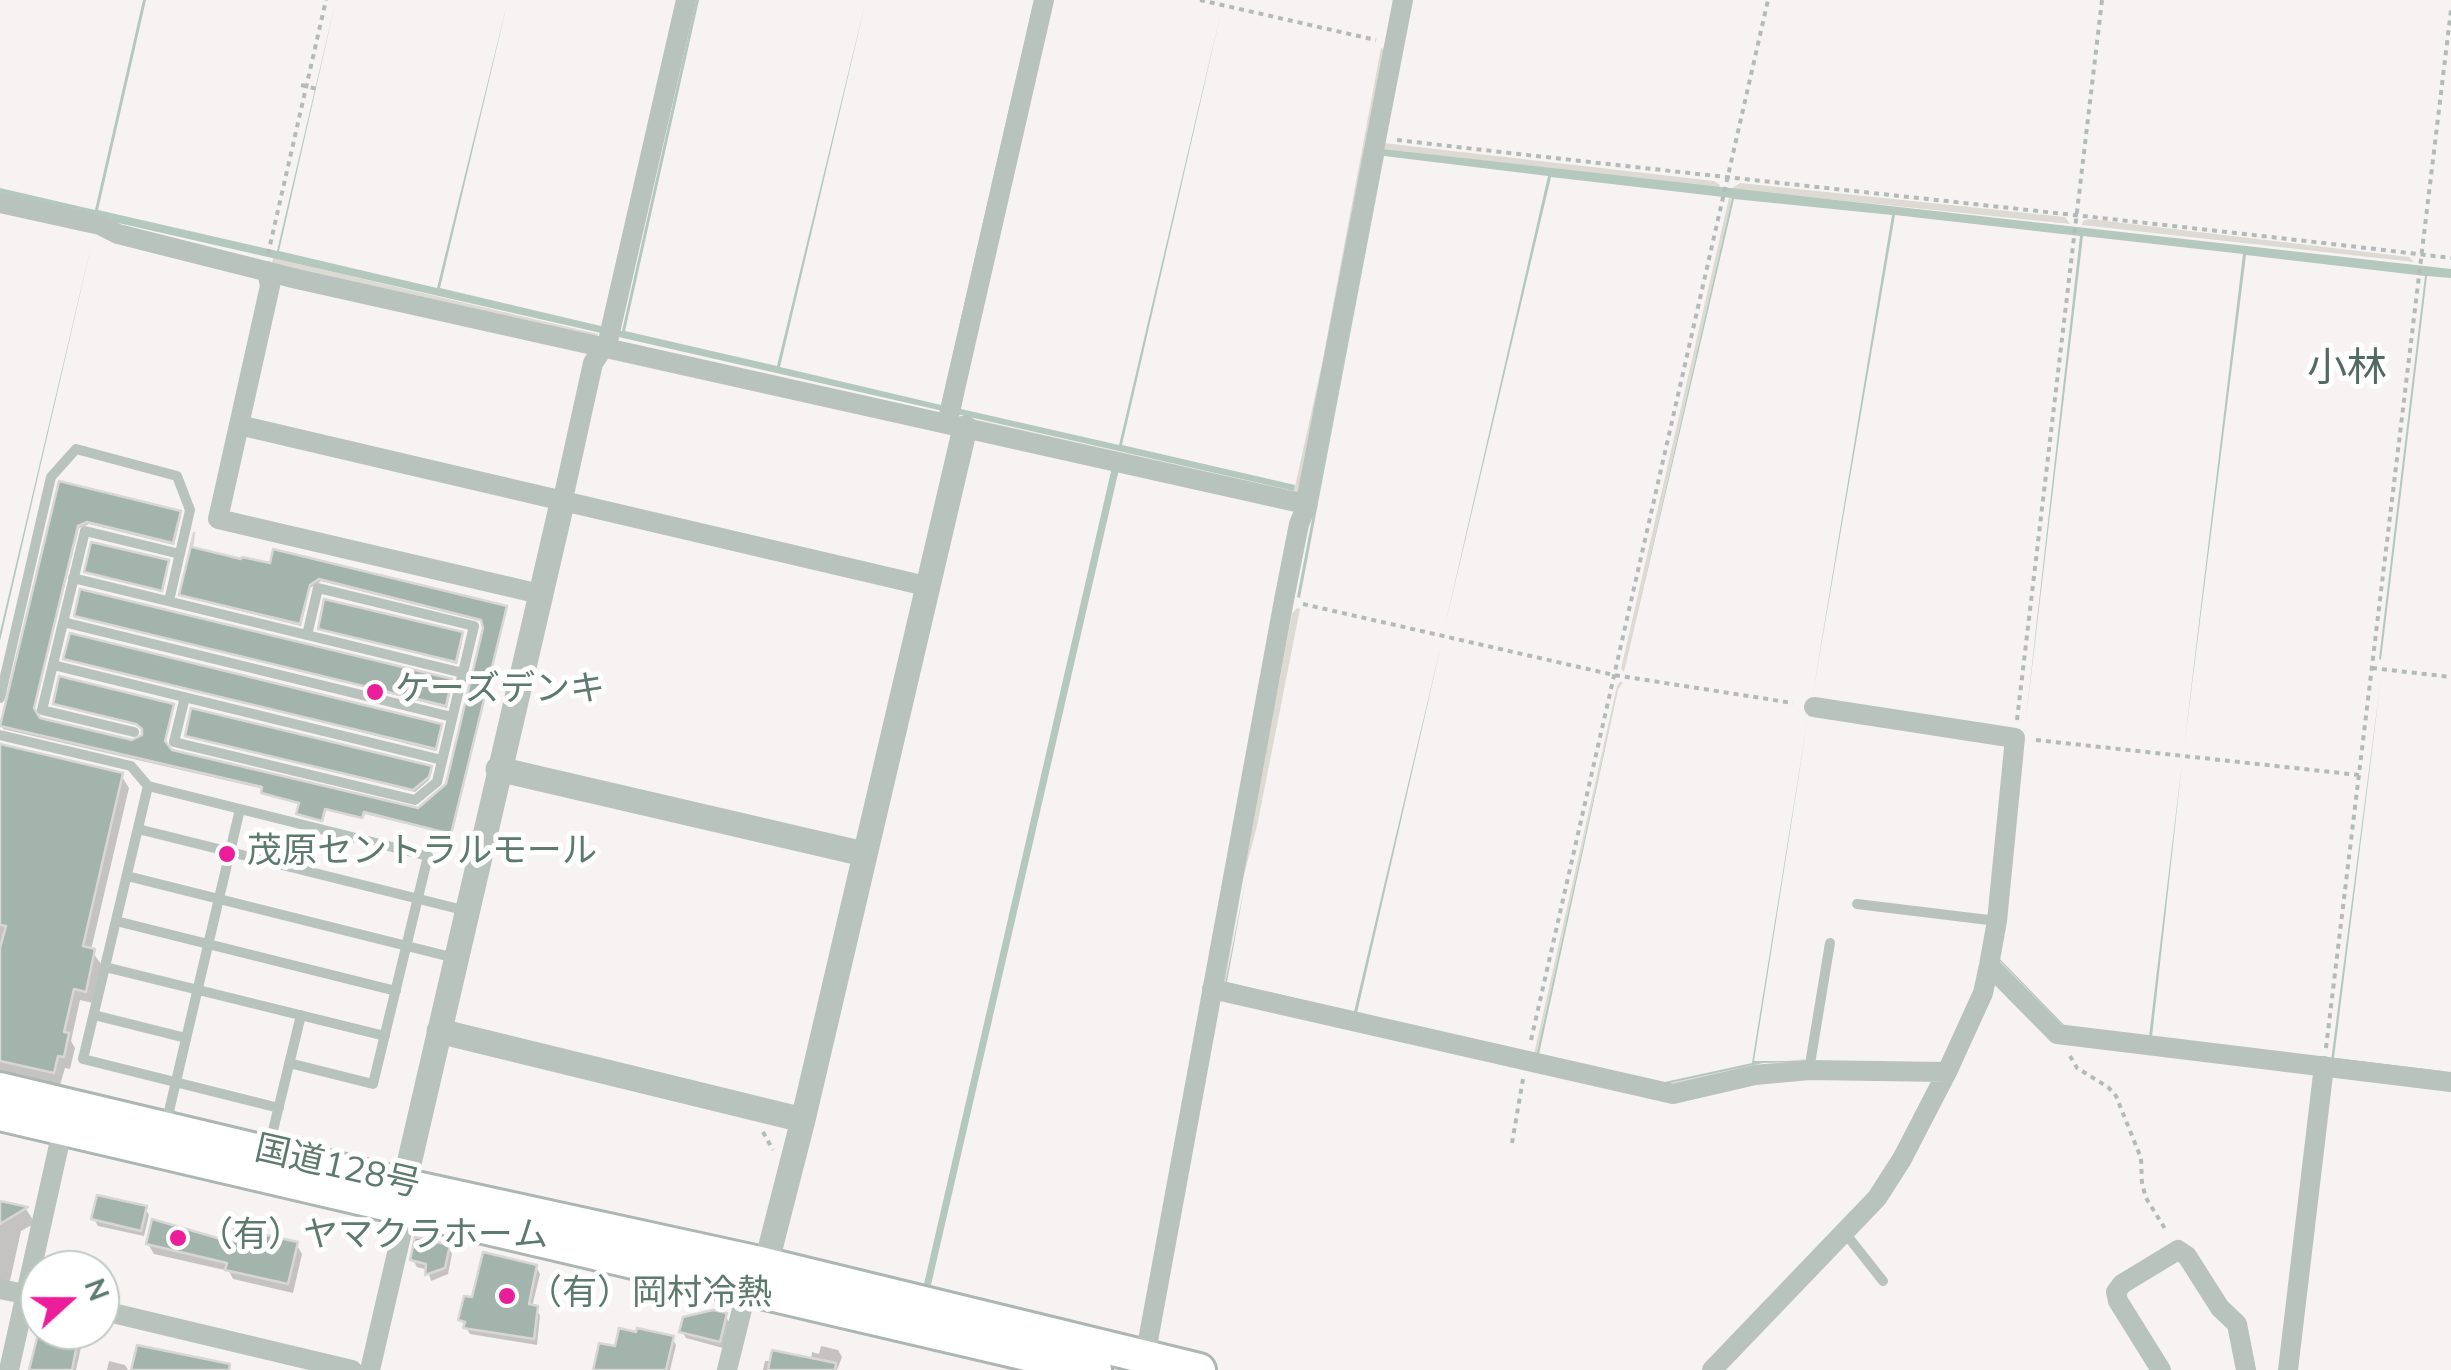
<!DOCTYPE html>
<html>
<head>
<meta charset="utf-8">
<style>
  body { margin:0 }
  #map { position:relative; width:2451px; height:1370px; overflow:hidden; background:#f7f3f3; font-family:"Nunito Sans",sans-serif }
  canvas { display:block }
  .north { position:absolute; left:20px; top:1250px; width:100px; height:100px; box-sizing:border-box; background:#fff; border:2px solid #becac5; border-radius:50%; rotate:69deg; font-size:28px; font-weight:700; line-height:40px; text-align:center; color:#5c7a6e }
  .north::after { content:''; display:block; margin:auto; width:35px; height:45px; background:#ec1d9b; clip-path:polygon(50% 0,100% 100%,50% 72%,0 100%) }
</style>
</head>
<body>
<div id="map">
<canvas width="2451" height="1370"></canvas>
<div class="north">N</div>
</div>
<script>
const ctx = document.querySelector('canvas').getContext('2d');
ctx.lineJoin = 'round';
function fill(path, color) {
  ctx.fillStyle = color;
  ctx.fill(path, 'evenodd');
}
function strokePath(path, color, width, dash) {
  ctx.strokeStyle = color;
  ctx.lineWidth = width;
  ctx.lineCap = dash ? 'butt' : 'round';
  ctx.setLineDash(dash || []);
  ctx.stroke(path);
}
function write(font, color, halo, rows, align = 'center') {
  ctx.font = font + ' "Nunito Sans","Noto Sans JP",sans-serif';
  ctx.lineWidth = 10;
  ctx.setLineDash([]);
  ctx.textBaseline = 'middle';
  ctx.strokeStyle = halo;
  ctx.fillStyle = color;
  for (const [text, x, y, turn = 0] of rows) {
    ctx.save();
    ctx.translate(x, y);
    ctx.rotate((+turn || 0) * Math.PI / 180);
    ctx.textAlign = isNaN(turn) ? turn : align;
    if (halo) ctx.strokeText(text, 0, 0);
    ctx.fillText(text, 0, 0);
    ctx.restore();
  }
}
fill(new Path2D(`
  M1381,48L1385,49L1300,494L958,418L956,415L1294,491L1322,364Z
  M1383,143L1714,181L1720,185L1719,188L1383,149Z
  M1740,183L2065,217L2070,224L1731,189Z
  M1729,198H1732L1624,672L1621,669Z
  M2089,219L2409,257L2414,262L2082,225L2083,221Z
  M273,258L598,334L597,338L272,264Z
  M1297,608L1300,609L1257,826L1243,879L1225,984L1222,982L1292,614Z
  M1620,682H1623L1618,690L1536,1055L1660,1085L1763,1063L1805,1059L1804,1062L1763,1063L1748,1069L1666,1086L1660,1085L1536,1057L1534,1054L1617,686Z`), '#dcdad2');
fill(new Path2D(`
  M143,0H146L98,210L277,251L336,0L279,251L437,288L508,0L440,288L622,331L696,0H699L625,331L777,366L866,0L780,367L941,405L1034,0L961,409L1119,445L1221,12L1122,445L1295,485L1294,491L0,196V188L95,210Z
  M1383,149L2451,269V278L2427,276L2381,660L2379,659L2425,276L2246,255L2184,748L2243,254L2083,236L2025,727L2080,236L1895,215L1812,699L1892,215L1734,199L1624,672L1732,198L1551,177L1444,630L1548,176L1384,156L1300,598L1297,597Z
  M93,238L0,641V632Z
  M1112,467L1119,469L931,1285L924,1284Z
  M1442,641L1357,1013L1225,984L1246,878L1227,982L1354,1012Z
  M2381,678L2334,1058L2451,1072L2331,1061Z
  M1618,689L1539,1054L1660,1083L1752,1063L1808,717L1754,1061H1802L1763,1063L1660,1085L1536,1056Z
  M2182,763L2152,1037L2065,1028L1998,959V957L2066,1027L2149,1037Z`), '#b5c8bd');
fill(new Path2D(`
  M61,484L181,516L174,545L89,524L79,528L33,713L38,721L132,743L145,736V730L140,726L55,703L173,706L165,745L170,753L418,811L448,785L485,628L484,622L321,581L310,588L301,626L184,597L193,550L505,609L452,835L365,814L363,819L326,810L323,822L300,816L301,804L265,795L264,789L3,729Z
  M168,563L163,592L87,571Z
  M76,615L451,682L452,684L447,708Z
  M320,628L462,635L463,637L457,664Z
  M66,658L440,726L442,728L436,751Z
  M187,735L430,769L432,771L429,780L415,792Z
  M0,746L121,775L129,788L91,950L101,964L93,1003L80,1000L71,1041L75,1048L70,1069L65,1068L60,1085L0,1072Z
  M0,1203L26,1209L35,1223L21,1231L8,1290L0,1288Z
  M145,1208L149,1215L144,1236L98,1226L94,1219Z
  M148,1244H296L302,1254L293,1293L233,1279L229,1271L154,1254Z
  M448,1247L452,1254L448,1274L431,1281L428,1270L417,1267L413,1260Z
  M536,1267L540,1274L532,1307L540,1315L537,1345L470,1334L461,1320Z
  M725,1315L729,1322L723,1348L686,1338L682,1331Z
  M42,1330H61L78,1336L82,1343L76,1370H28L30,1362L34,1363Z
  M672,1338L676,1345L670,1370H596L617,1349Z
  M821,1346L838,1350L842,1357L837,1370H763L765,1361L811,1360L812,1352L819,1354Z
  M109,1361L125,1365L128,1370H107Z`), '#0003');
const building = new Path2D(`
  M59,481L181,511L173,543L87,522L78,526L34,708L40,718L132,740L142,735V729L136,724L53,704L59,676L174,704L165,741L172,750L418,808L446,784L483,628L481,620L319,579L310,585L300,624L179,595L194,533L192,547L241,559L242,557L270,563L273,549L507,606L451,834L364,812L362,818L325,809L322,821L296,814L299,803L261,793L262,787L0,726Z
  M91,542L169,560L162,591L84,572Z
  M80,589L452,679L446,706L74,616Z
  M324,599L463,632L456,662L318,629Z
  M70,633L442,724L436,749L63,659Z
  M191,708L432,766L429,777L413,790L185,736Z
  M0,744L123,773L83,946L95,949L86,992L74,989L64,1032L69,1033L64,1057L58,1056L54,1073L0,1061V948L6,926L0,925Z
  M97,1195L147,1206L141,1231L91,1219Z
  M0,1201L28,1207L0,1224Z
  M152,1219L231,1242L234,1228L298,1242L288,1284L225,1270L227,1263L146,1244Z
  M415,1237L450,1245L445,1268L425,1275L426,1264L410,1260Z
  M483,1252L537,1265L529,1304L538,1306L534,1339L463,1328L465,1322L458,1320L464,1296L472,1297Z
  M713,1310L727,1313L720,1342L679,1332L683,1317Z
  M619,1328L636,1332L637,1328L674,1336L666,1370H593L599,1343L615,1346Z
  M39,1330L79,1334L72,1370H29Z
  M137,1345L230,1364L229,1370H131Z
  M772,1350L836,1363L835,1370H768Z`);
fill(building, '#a3b4ac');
strokePath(building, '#d8d6d6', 2.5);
const trunk = new Path2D(`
  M0,1089L407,1186L764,1264L1199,1370
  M0,1114L1095,1370`);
strokePath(trunk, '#acb6b2', 38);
strokePath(new Path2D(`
  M1200,0L1376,40
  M301,85L317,89
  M1397,140C1748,181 2100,216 2451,258
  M268,254L326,0
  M1303,604L1614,675L1793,703
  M2372,668L2451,677
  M2017,720L2102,0
  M2036,740L2359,775
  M1531,1040L1768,0
  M2326,1048L2451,10
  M2070,1056L2077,1068L2108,1087L2116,1096L2141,1158L2142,1184L2146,1198L2167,1232
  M763,1132L773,1150
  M1512,1143L1523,1079`), '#b3bbb8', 4, [5, 5]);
strokePath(new Path2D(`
  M73,578L463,673
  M63,622L452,717
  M53,665L442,760
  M185,697L174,742L415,800L437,782L474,626L318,588L307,635
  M0,698L51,477L76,449L177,476L190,510L169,601
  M134,732L42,710L85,531L180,554
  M0,735L131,766L148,786L428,856L373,1084L289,1063
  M148,786L83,1059L279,1108
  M138,829L467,911
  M127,876L455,958
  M1857,904L1997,921
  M116,921L396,991
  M105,967L385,1036
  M94,1015L186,1038
  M1809,1070L1830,943
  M166,1124L240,809
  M269,1147L301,1015
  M1845,1233L1883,1281`), '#b8c3be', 10);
strokePath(new Path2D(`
  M0,203L100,225L118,234L297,279L1305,504
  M267,271L270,286L218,519L540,594
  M947,424L1044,0
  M239,425L926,586
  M563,499L593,363L608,341L686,0
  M1989,965L2057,1034L2451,1082
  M1212,989L1673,1094L1755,1075L1809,1070L1947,1072
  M0,1289L40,1297
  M100,1310L352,1370
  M1143,1368L1284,600L1299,524L1304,512L1403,0
  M9,1370L65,1118
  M370,1370L407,1210
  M727,1370L743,1305L750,1288
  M1712,1370L1877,1198L1902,1159L1947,1072L1983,993L1989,965L1997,921L2015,738L1814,707
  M2161,1370L2118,1301L2116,1292L2122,1284L2178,1250L2187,1256L2220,1308L2237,1324L2246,1370
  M2288,1370L2324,1066`), '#b8c3be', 20);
strokePath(new Path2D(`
  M498,769L864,854
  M439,1031L803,1120
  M407,1200L408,1168L563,499
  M756,1277L769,1253L803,1120L965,428`), '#b8c3be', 25);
strokePath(trunk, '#fff', 32);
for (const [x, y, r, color] of [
  [375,692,10,"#ec1d9b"],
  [227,854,10,"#ec1d9b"],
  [178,1238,10,"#ec1d9b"],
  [507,1296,10,"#ec1d9b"]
]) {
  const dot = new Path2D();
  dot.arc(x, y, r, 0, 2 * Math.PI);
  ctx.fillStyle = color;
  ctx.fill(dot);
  strokePath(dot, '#fff', 4);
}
write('35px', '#5c7a6e', '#fff', [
  ["ケーズデンキ",395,692],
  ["茂原セントラルモール",247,854],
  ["（有）ヤマクラホーム",198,1238],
  ["（有）岡村冷熱",527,1296]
], 'left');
write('35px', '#5c7a6e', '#fff', [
  ["国道128号",337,1169,13]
]);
write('40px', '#526a61', '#fff', [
  ["小林",2347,371]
]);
</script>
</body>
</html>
